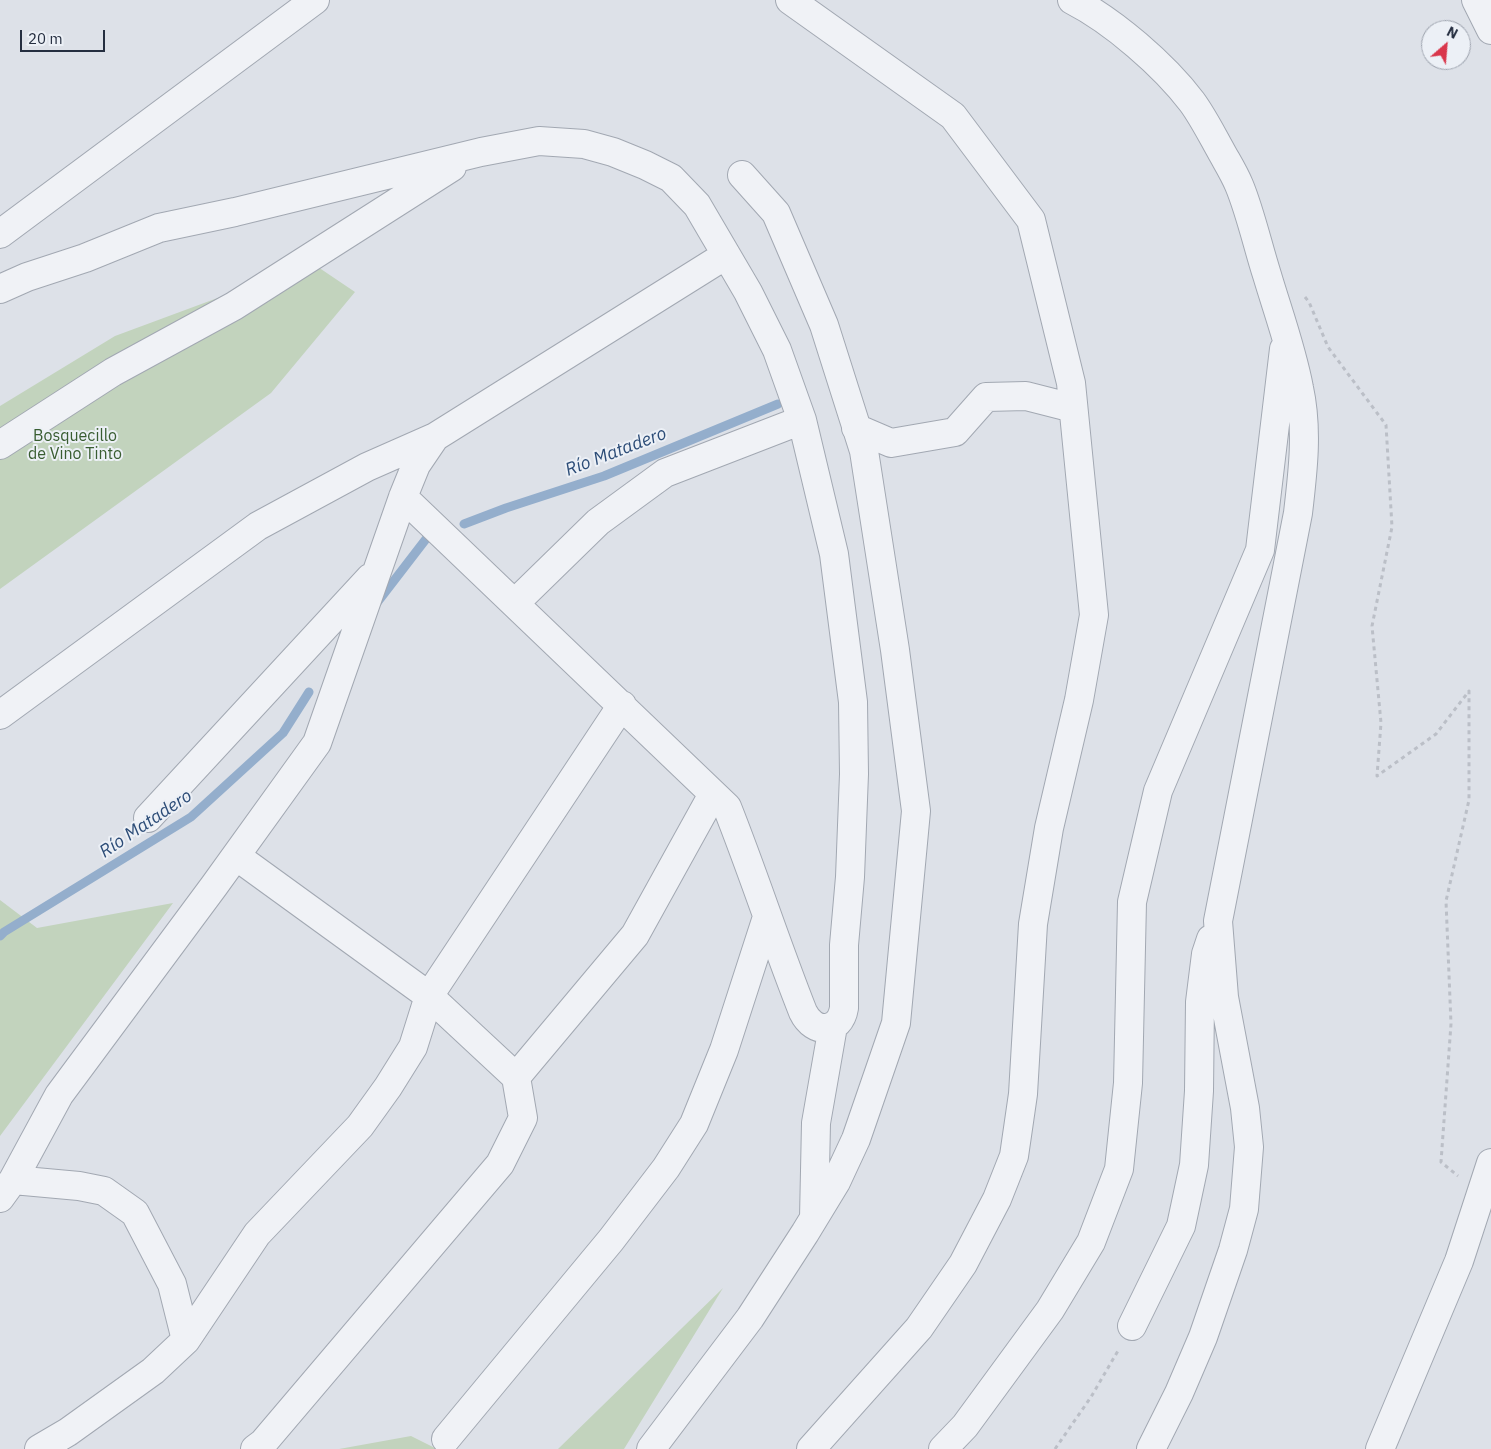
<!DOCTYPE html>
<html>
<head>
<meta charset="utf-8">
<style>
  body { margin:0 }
  #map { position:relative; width:1491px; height:1449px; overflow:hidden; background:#dde1e8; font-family:"IBM Plex Sans",sans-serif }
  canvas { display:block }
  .north { position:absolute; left:1421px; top:20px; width:50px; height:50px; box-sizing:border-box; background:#ecf0f6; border:1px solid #9ca2ad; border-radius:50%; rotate:27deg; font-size:14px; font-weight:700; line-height:20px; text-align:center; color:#252e40 }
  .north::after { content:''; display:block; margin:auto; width:18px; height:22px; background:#d9364b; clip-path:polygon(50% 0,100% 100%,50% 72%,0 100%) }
  .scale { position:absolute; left:20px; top:30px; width:85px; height:22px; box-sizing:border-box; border:2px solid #252e40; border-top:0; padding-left:6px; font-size:15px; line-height:18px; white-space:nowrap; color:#252e40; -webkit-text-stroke:4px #ecf0f6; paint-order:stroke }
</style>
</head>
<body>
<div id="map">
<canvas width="1491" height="1449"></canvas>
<div class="north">N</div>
<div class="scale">20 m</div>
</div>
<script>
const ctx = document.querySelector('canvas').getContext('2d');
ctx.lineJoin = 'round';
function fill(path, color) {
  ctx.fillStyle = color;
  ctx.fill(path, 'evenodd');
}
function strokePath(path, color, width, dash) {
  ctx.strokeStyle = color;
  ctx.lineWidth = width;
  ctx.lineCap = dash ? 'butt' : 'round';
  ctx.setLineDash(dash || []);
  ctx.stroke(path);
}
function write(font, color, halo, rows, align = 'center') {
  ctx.font = font + ' "IBM Plex Sans",sans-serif';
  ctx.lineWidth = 4;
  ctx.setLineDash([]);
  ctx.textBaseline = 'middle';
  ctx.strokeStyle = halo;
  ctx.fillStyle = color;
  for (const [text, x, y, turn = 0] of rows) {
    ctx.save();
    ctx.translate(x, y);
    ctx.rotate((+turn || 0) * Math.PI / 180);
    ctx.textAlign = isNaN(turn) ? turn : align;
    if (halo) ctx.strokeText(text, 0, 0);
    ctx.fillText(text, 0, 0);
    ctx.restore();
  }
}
fill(new Path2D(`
  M312,263L355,292L271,393L0,589V406L115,336Z
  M0,900L37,928L173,903L0,1136Z
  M723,1288L624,1449H558Z
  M411,1436L437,1449H339Z`), '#c2d3bd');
strokePath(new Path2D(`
  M464,524L506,508L604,476L778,404
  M376,604L426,539
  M0,936L4,932L191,817L283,733L309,692`), '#94aecc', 9);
const minor = new Path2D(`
  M790,0L953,116L1031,220L1071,383L1094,615L1079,700L1049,828L1033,924L1023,1094L1014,1156L997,1199L963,1264L919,1328L811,1449
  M1072,0C1113,21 1164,65 1192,102C1203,117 1212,135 1221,151C1227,162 1234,173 1239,185C1250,211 1258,247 1267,275C1278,312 1292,350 1299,388C1308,429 1303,471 1298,513L1218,921L1224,997L1245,1108L1249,1147L1244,1209L1233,1250L1203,1337L1179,1393L1151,1449
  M1476,0L1491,30
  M0,234L315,0
  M0,289L27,277L85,258L159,228L235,212L481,152L539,141L584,144L613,152L645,165L671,178L697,205L748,292L777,350L802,420L834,554L853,702L854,774L850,877L844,945V1008C840,1033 814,1035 803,1012C776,944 754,875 727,807L403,497
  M856,428L891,443L955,432L986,397L1026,396L1073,408
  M0,445L113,372L234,306L452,167
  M515,603L598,522L665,473L802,420
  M0,715L258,526L367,467L435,437
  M148,818L370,578
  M236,856L429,996L516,1077
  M13,1180L79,1186L104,1191L135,1213L172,1284L186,1340
  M0,1198L13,1180L59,1095L214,886L317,743L403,497L416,465L435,437L726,255
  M814,1218L816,1123L833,1026
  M1132,1326L1181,1226L1194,1165L1199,1091L1200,1002L1206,954L1211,939
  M446,1439L611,1240L666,1168L694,1124L724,1050L767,917
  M39,1449L68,1432L153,1371L186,1340L257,1234L360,1126L388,1087L413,1047L429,996L622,705
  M255,1449L263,1443L500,1164L523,1118L516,1077L635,935L713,794
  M651,1449L750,1318L805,1233L836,1182L856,1139L896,1023L916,811L895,650L864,451L824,325L776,213L742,175
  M943,1449L965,1426L1050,1310L1091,1242L1119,1169L1128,1083L1132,902L1158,791L1260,550L1284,349
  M1380,1449L1459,1261L1491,1163`);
strokePath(minor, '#a2a8b2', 30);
strokePath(new Path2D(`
  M1305,297L1309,302L1328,347L1386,425L1392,527L1372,626L1381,723L1377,776L1436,734L1469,691V800L1446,901L1451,1024L1441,1162L1458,1176
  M1055,1449L1091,1397L1119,1349`), '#bbbfc7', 3, [4, 4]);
strokePath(minor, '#f0f2f6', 28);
write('16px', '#395d31', '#ecf0f6', [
  ["Bosquecillo",75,436],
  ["de Vino Tinto",75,454]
]);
write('italic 18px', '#2c4c77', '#ecf0f6', [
  ["Río Matadero",616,452,-21],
  ["Río Matadero",146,824,-34]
]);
</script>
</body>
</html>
